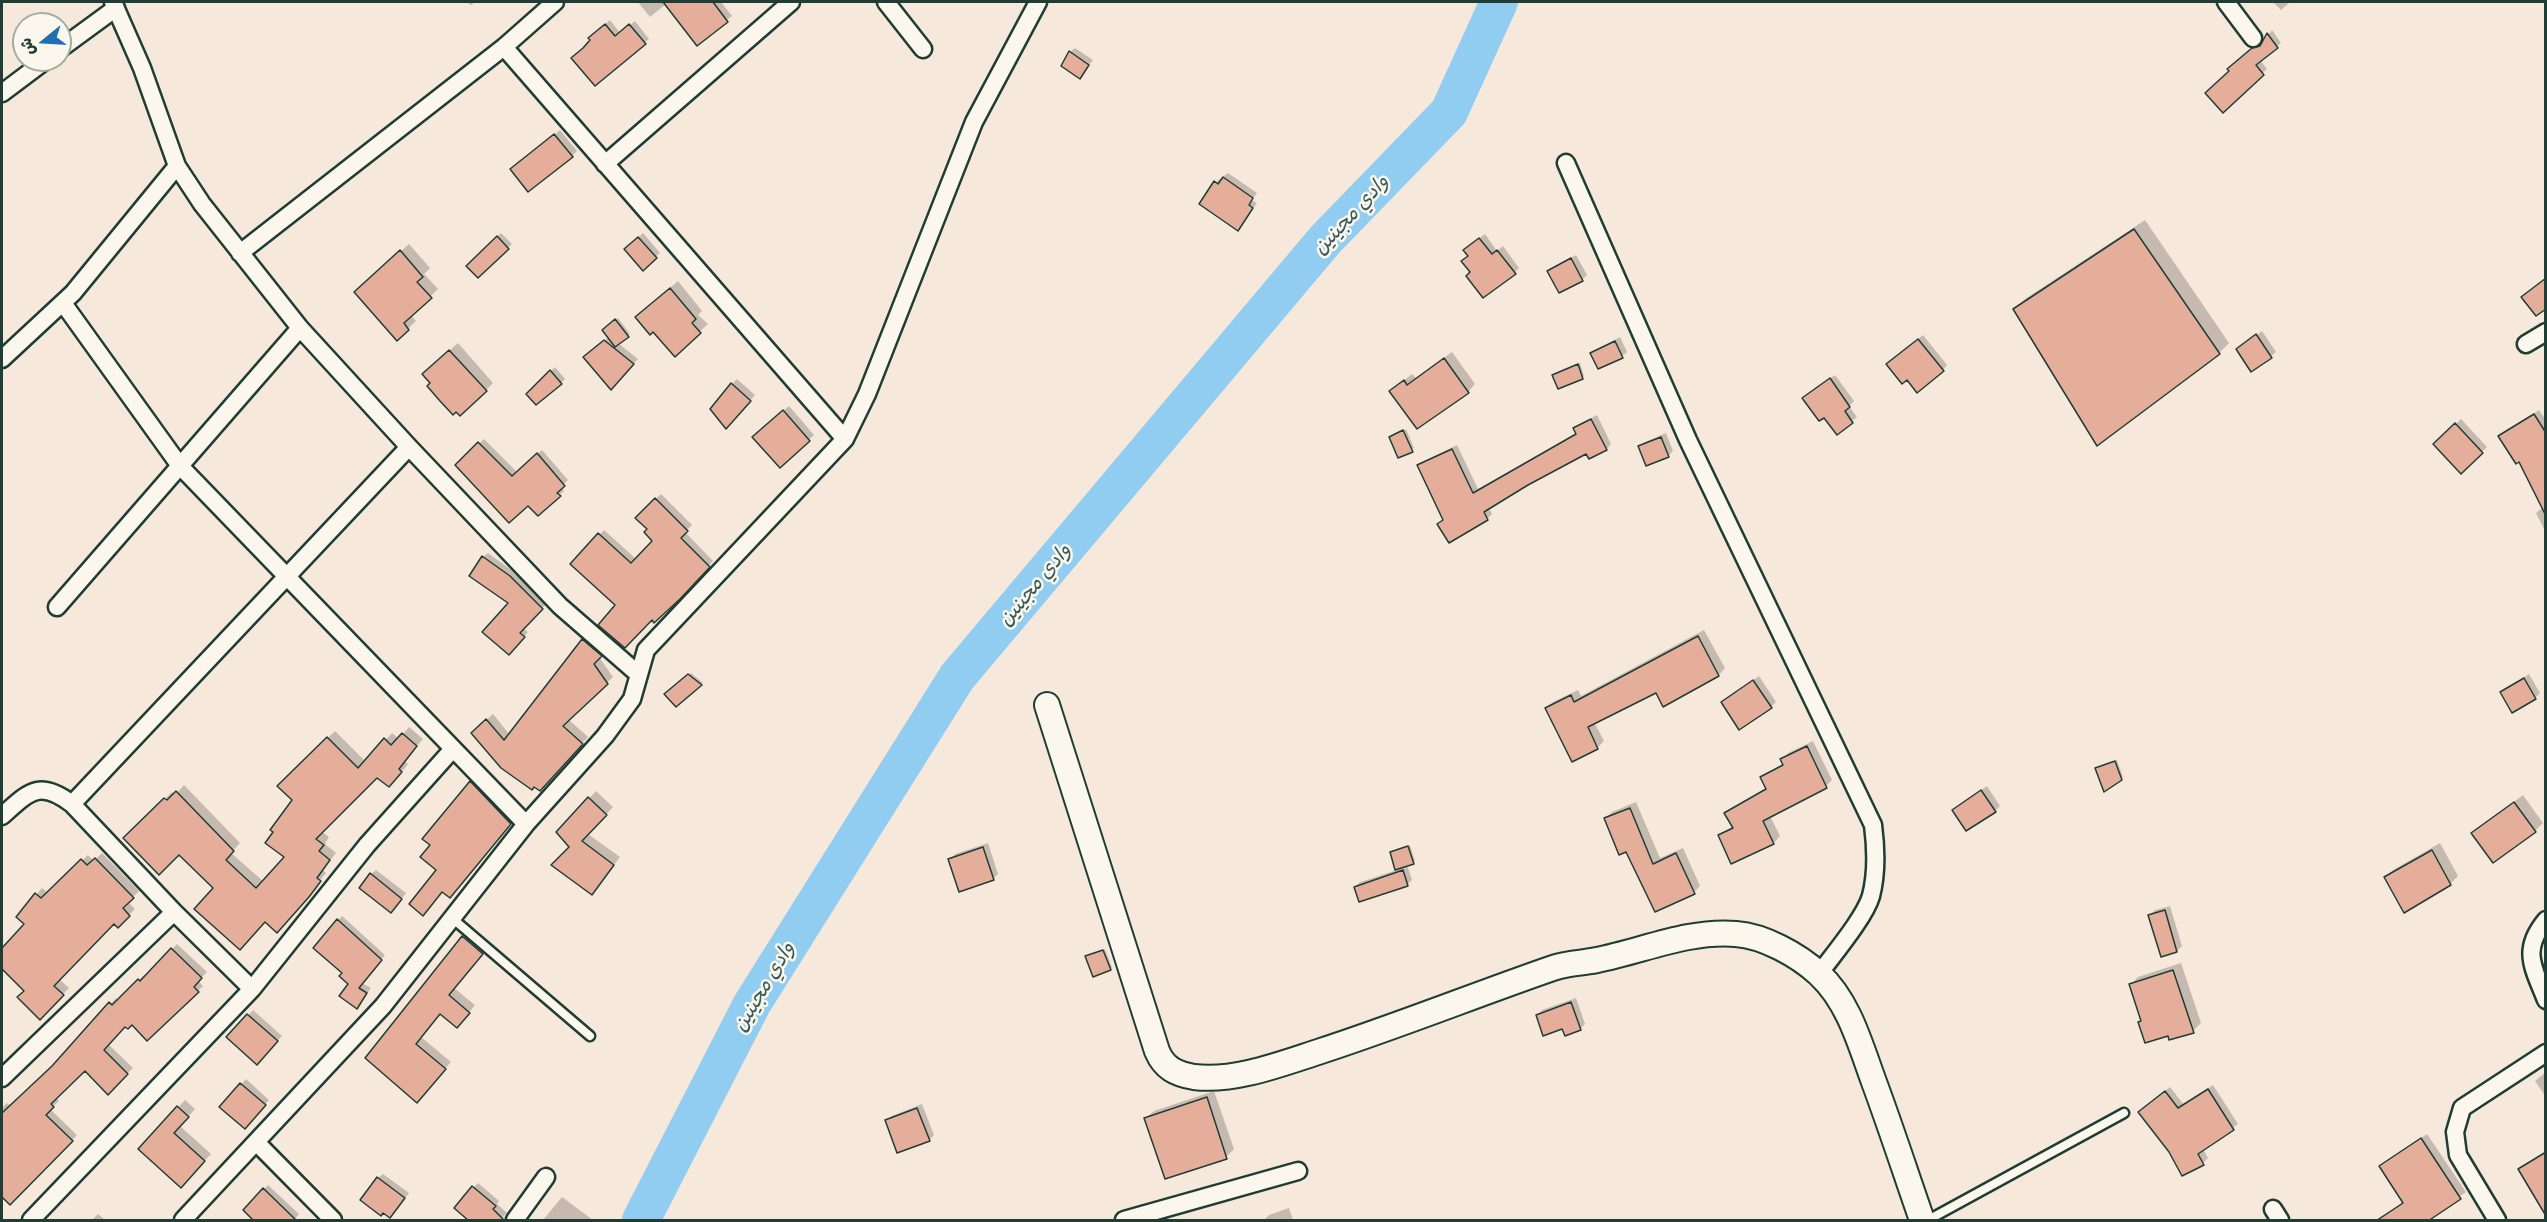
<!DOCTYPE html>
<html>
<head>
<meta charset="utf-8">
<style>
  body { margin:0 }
  #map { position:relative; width:2547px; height:1222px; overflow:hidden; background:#f7e8dc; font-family:Delius,"Playpen Sans Arabic",sans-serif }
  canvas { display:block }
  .frame { position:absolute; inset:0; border:3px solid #1f3d34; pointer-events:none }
  .north { position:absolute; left:12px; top:12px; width:60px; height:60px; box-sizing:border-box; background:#fbf7ec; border:2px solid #a3ada2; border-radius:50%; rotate:252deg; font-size:16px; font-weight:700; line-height:24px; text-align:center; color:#1f3d34 }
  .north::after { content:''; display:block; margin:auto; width:21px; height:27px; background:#1f6fb2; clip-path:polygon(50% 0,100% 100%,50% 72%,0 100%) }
</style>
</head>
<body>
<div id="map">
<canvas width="2547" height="1222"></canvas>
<div class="frame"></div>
<div class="north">ش</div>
</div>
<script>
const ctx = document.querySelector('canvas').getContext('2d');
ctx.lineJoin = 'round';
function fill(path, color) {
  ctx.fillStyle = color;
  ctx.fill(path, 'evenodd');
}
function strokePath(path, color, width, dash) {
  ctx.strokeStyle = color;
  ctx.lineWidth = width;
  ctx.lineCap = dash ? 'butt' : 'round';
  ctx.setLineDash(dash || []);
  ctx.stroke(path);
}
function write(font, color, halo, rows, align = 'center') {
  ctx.font = font + ' Delius,"Playpen Sans Arabic",sans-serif';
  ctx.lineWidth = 5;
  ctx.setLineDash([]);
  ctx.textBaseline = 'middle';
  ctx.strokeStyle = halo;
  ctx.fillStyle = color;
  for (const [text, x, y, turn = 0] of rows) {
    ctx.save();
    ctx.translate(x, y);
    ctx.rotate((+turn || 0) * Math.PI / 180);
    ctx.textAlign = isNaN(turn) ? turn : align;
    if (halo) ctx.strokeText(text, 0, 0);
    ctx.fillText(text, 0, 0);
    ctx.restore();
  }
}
fill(new Path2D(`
  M468,2H477L470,5Z
  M638,2H721L732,16L697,44L666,4L650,17Z
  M2273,2H2290L2281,10Z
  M610,20L620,33L635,21L649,39L595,84L592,40L594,34Z
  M2272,30L2281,43L2260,60L2267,69L2223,111L2233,65L2263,43Z
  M1075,48L1093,60L1080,77L1070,52Z
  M560,130L577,151L572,156L517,164Z
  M1228,173L1257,193L1252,200L1257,203L1242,224L1201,204L1216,182Z
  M2145,220L2229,343L2219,353L2014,310L2025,299Z
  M501,233L512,244L478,276L468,266Z
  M643,233L660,253L643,268L626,249Z
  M1485,234L1497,251L1503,246L1519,268L1515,272H1472L1470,245Z
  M409,244L430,268L424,274L438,289L411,315L416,321L397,339L363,285Z
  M1576,255L1587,275L1582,280L1549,271Z
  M678,281L702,311L698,315L708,324L675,354L645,309Z
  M618,318L630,334L618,343L638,359L611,388L590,352L609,337L604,330Z
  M2262,331L2276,352L2271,356L2238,349Z
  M1923,335L1947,365L1943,370L1893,359Z
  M1620,337L1627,352L1622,356L1592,353Z
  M458,343L493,383L486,390L432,383V366Z
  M1452,352L1475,384L1468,392L1391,391L1412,374L1416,378Z
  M1580,363L1584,376L1582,378L1554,375Z
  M555,367L565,379L561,383L528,394Z
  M1835,375L1854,401L1849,406L1857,417L1837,433L1809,393Z
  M737,379L755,395L731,422L732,384Z
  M789,406L814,435L780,466L759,432Z
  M2539,410L2546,420V533L2536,513L2543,507L2519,460L2500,436Z
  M1597,415L1611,444L1607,449L1590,457L1587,452L1489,508L1492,514L1487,519H1444L1419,466L1424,461L1457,445L1478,489L1577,433L1575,428L1580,424Z
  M2461,419L2487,447L2461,472L2435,444Z
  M1406,429L1414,448L1399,456L1390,437Z
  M1666,433L1673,451L1668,456L1640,447L1645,442Z
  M484,439L517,472L542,450L568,480L561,487L564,491L538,514L528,503L457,465Z
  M661,494L692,525L685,532L713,561L679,598L617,605L572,564L604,530L636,559L654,540L649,529L637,518Z
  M488,553L514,572L546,604L523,628L528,632L513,649L510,602L483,557Z
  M1704,630L1725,668L1719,675L1664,705L1656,691L1594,722L1604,741L1597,748L1546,708L1553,702L1578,690L1581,696Z
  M589,634L607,649L599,657L613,677L568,719L588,737L546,783L473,733L493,714L510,735Z
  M691,673L703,683L676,705L666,694Z
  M2529,674L2540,693L2535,698L2502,692Z
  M1759,676L1776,702L1771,707L1723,702Z
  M409,727L423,739L404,761L408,764L396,779L377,776L321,831L329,837L325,844L336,853L323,870L326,873L284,924L265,920L215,888L179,853L125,838L172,792L175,795L184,785L240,843L231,853L264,882L286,857L293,800L279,786L335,731L366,762L392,733L399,739Z
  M1813,741L1832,780L1826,786L1770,816L1780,836L1774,843L1732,862L1719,835L1733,826L1726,813L1767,787L1762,778L1784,763L1782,760L1788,753Z
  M2117,760L2123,777L2121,779L2097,768Z
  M477,776L516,817L456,890L443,891L429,908L439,870L471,782Z
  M1987,786L2000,806L1995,811L1954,810Z
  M596,791L613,807L588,834L620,857L592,893L571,847L558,832Z
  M2523,795L2543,823L2535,831L2473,833Z
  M1636,802L1660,858L1683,848L1700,886L1694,892L1627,850L1605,819L1612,812Z
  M988,843L998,874L993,879L950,859L955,854Z
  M2440,843L2458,876L2450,884L2386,877L2393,870Z
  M1410,845L1415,861L1407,865L1412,880L1407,885L1355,887L1360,882L1397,870L1391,853Z
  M102,853L139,891L128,902L135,909L118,926L114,922L59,979L69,988L40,1018L26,991L2,967V950L27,924L18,917L42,888L48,893L88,855L94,861Z
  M376,870L406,893L396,906L371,874Z
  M2170,906L2182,946L2177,951L2150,915L2155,910Z
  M342,916L385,955L362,983L371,988L357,1007L344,973L338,920Z
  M470,931L488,947L454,988L475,1005L463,1020L441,1012L421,1037L451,1062L423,1094L367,1058Z
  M177,944L207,972L198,981L203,986L147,1039L132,1023L125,1025L108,1044L133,1068L108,1092L85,1069L56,1097L59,1101L50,1109L77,1135L10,1203L2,1195V1108L7,1103L10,1105L17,1098L19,1099L55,1065L116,998L118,1000L144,975L146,977Z
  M1105,949L1112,967L1110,969L1087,956Z
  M2181,963L2201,1023L2193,1031L2169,1034L2139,1022L2142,1020L2131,985L2138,977Z
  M1576,998L1585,1024L1580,1029L1538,1015L1542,1010Z
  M253,1010L282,1036L262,1058L229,1037Z
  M2546,1072V1097L2535,1081Z
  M246,1079L269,1100L250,1122L221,1106Z
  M2213,1085L2238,1124L2203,1149L2208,1158L2203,1163L2145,1107L2170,1087L2184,1105Z
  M1214,1091L1234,1149L1226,1157L1146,1118L1154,1111Z
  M185,1100L195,1109L180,1126L211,1154L188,1179L140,1149Z
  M922,1104L934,1135L929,1140L887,1121L892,1116Z
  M2427,1134L2466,1192L2426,1220H2375L2404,1202L2381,1166Z
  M2546,1151V1213L2520,1169Z
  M383,1174L409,1193L395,1212L378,1178Z
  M478,1183L499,1201L497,1204L507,1213L500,1220L474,1187Z
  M268,1185L299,1214L294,1220L245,1210Z
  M562,1197L593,1220H543Z
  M1289,1208L1293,1220H1264L1269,1215Z
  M98,1214L105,1220H92Z`), '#0003');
strokePath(new Path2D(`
  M641,1220L752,1004L957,677L1325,240L1449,112L1499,2`), '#91ccf1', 38);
const building = new Path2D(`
  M663,2H713L728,22L697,46Z
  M605,24L615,36L629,24L646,44L595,86L571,58L583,48L590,40L588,38Z
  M2267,33L2278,48L2256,65L2264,75L2223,113L2205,93L2229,71L2227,69L2252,48L2260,46Z
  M1069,51L1089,65L1080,79L1061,66Z
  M554,134L573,157L528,192L510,169Z
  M1223,177L1253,198L1249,205L1253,208L1238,231L1199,204L1214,181L1218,184Z
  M2134,229L2220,354L2097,446L2013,309Z
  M497,236L509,249L478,278L466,266Z
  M638,237L657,258L643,271L624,249Z
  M1479,238L1492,254L1497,250L1516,274L1483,298L1466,276L1470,272L1461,261L1468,256L1463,250Z
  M400,250L423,277L417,282L432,298L404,323L409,330L397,341L354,292Z
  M1571,258L1583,281L1559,293L1547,271Z
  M2546,278V309L2536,316L2521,297Z
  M670,288L696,319L692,323L701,333L675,357L653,332L650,335L635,317Z
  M615,319L629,337L615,347L602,330Z
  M2256,334L2272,358L2251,372L2236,349Z
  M1918,339L1944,371L1917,393L1907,380L1902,384L1886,364Z
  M604,340L634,364L611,390L583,357Z
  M1615,341L1623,358L1598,369L1590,353Z
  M449,350L487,391L460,416L456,412L453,415L440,401L427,386L430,383L422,374Z
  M1444,358L1469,393L1417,429L1389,391L1404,380L1407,385Z
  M1578,364L1583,379L1558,389L1552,375Z
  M550,370L562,384L536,405L526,394Z
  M1830,378L1850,407L1845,411L1853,423L1837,435L1824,418L1819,421L1802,398Z
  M731,383L751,401L726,429L710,409Z
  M783,410L810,441L780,468L752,437Z
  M2534,414L2546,433V516L2519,462L2516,464L2498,436Z
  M1591,419L1607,450L1589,459L1586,454L1528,485L1484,512L1488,520L1449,543L1437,524L1443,520L1417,465L1452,449L1473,493L1576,434L1573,428Z
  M2455,423L2483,453L2461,474L2433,444Z
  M1403,430L1413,452L1398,458L1389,437Z
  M1661,437L1669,457L1646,466L1638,446Z
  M478,442L512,476L537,453L565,486L557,493L561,496L538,516L528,506L509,523L455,465Z
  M655,498L688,531L681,538L710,567L680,599L654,623L652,620L625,648L598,625L615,605L570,564L598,533L631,563L652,541L644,532L647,529L635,518Z
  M482,556L510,576L543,609L520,633L525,637L509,655L482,632L508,603L469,576Z
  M1698,636L1719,676L1663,707L1656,693L1588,727L1598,749L1572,762L1545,708L1571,695L1574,702Z
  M582,639L602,656L594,664L608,684L563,726L583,744L540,791L534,787L532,790L501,768L471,733L486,719L504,740Z
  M688,674L702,685L676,707L664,694Z
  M2524,678L2536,699L2512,713L2500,692Z
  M1753,680L1772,708L1739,730L1721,702Z
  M402,733L417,746L399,769L402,772L389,787L377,778L316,839L324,845L319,851L330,860L317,878L321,881L309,897L277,933L265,922L240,950L194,909L213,888L179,855L159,875L123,838L164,798L167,800L176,791L234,851L226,860L256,888L284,857L265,843L273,832L270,830L292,800L277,786L327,737L358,768L384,738L391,745Z
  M1807,746L1827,788L1763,821L1774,844L1731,864L1718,835L1733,828L1724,813L1766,789L1760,777L1783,765L1780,759Z
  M2115,761L2122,780L2104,792L2095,768Z
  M470,781L511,824L450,898L442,892L423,916L409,904L436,870L420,857L430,845L422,839Z
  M1981,790L1996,812L1966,831L1952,810Z
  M588,797L607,815L582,841L614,865L592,895L551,865L569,847L556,832Z
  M2514,802L2536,832L2493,863L2471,833Z
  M1630,808L1653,864L1676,853L1695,894L1655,912L1626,852L1619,855L1604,818Z
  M1408,846L1414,864L1395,870L1390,852Z
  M983,847L994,880L959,892L948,859Z
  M2432,850L2451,885L2404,913L2384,877Z
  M95,858L134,898L123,908L130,916L118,928L114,924L54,986L64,995L40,1020L17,997L24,991L2,969V948L24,924L16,917L35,893L41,898L81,859L87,865Z
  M1403,870L1408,886L1359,902L1354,887Z
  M370,873L402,899L391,913L359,888Z
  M2165,910L2177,952L2161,957L2148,915Z
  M337,919L382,960L359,988L367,993L357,1009L339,996L348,984L339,976L342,973L313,948Z
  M462,936L483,954L449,995L470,1013L457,1028L440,1014L416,1044L446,1069L417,1103L365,1058Z
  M171,948L202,978L194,987L199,992L147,1041L132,1025L128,1029L125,1027L104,1050L128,1074L108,1095L85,1071L51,1104L54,1107L46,1115L73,1141L10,1205L2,1197V1113L52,1066L109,1002L112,1005L138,979L140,981Z
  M1103,950L1111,970L1093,977L1085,956Z
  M2173,970L2194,1033L2169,1040L2168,1036L2145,1043L2138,1022L2141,1021L2129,984Z
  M1571,1002L1581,1030L1565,1036L1562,1029L1543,1036L1536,1015Z
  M247,1014L278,1041L257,1065L226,1037Z
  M240,1083L266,1105L245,1129L219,1107Z
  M2208,1089L2234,1130L2198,1154L2204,1165L2182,1176L2169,1152L2138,1112L2165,1091L2178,1108Z
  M1207,1097L1227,1159L1165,1179L1144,1118Z
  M177,1106L189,1117L174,1133L205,1161L181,1188L138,1149Z
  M917,1108L930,1141L897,1153L885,1120Z
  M2421,1138L2461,1199L2428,1221H2376L2403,1203L2379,1166Z
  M2546,1152V1216L2518,1169Z
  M377,1177L405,1198L390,1218L383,1213L381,1216L360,1200Z
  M472,1186L496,1206L493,1209L505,1221H469L454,1208Z
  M263,1188L297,1221H254L243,1210Z`);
fill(building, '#e5ae9b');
strokePath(building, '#1f3d34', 1.5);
const lane = new Path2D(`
  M452,918L590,1036
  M1928,1220L2124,1113`);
const street = new Path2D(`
  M113,2L142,68L177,166L202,204L300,328L409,447L560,606L637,673
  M886,2L923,49
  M2226,2L2253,38
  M504,47L845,439
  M60,49L116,8
  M2,93L46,60
  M1566,163L1688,440L1873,825C1876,848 1877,873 1871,896C1865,917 1833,955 1819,974
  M605,164L791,2
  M240,253L504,47L555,2
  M63,303L180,466L526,824
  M2526,344L2546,332
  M2,359L73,293L177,166
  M57,607L300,328
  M72,804L409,447
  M2,816C29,792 39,779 72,804L174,912L252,989
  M2546,920C2521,950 2533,967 2546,1000
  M2,1078L174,912
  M256,1142L333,1220
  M2273,1209L2280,1220
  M31,1220L252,989L367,845L452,750
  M183,1220L383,1006L526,824L605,736L632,699L646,650L845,439L867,394L974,122L1038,2
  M515,1220L546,1177
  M1124,1220L1298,1171
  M2497,1220L2458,1155L2455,1132L2462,1108L2546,1053`);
const secondary = new Path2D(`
  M1047,705L1157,1051C1164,1068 1176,1074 1194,1077C1234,1082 1281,1064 1318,1052C1398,1026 1475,995 1553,968C1567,963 1583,963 1597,960C1643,951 1688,930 1736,934C1764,936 1798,955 1819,974C1849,1002 1860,1044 1874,1082C1891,1128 1906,1174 1922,1220`);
strokePath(lane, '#1f3d34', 13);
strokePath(street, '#1f3d34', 21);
strokePath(secondary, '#1f3d34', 28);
strokePath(lane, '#fbf7ec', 8);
strokePath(street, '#fbf7ec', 16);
strokePath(secondary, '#fbf7ec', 24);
write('italic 20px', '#365a5a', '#fbf7ec', [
  ["وادي مجينين",1351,215,-47],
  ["وادي مجينين",1035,585,-50],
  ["وادي مجينين",764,987,-59]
]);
</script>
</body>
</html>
